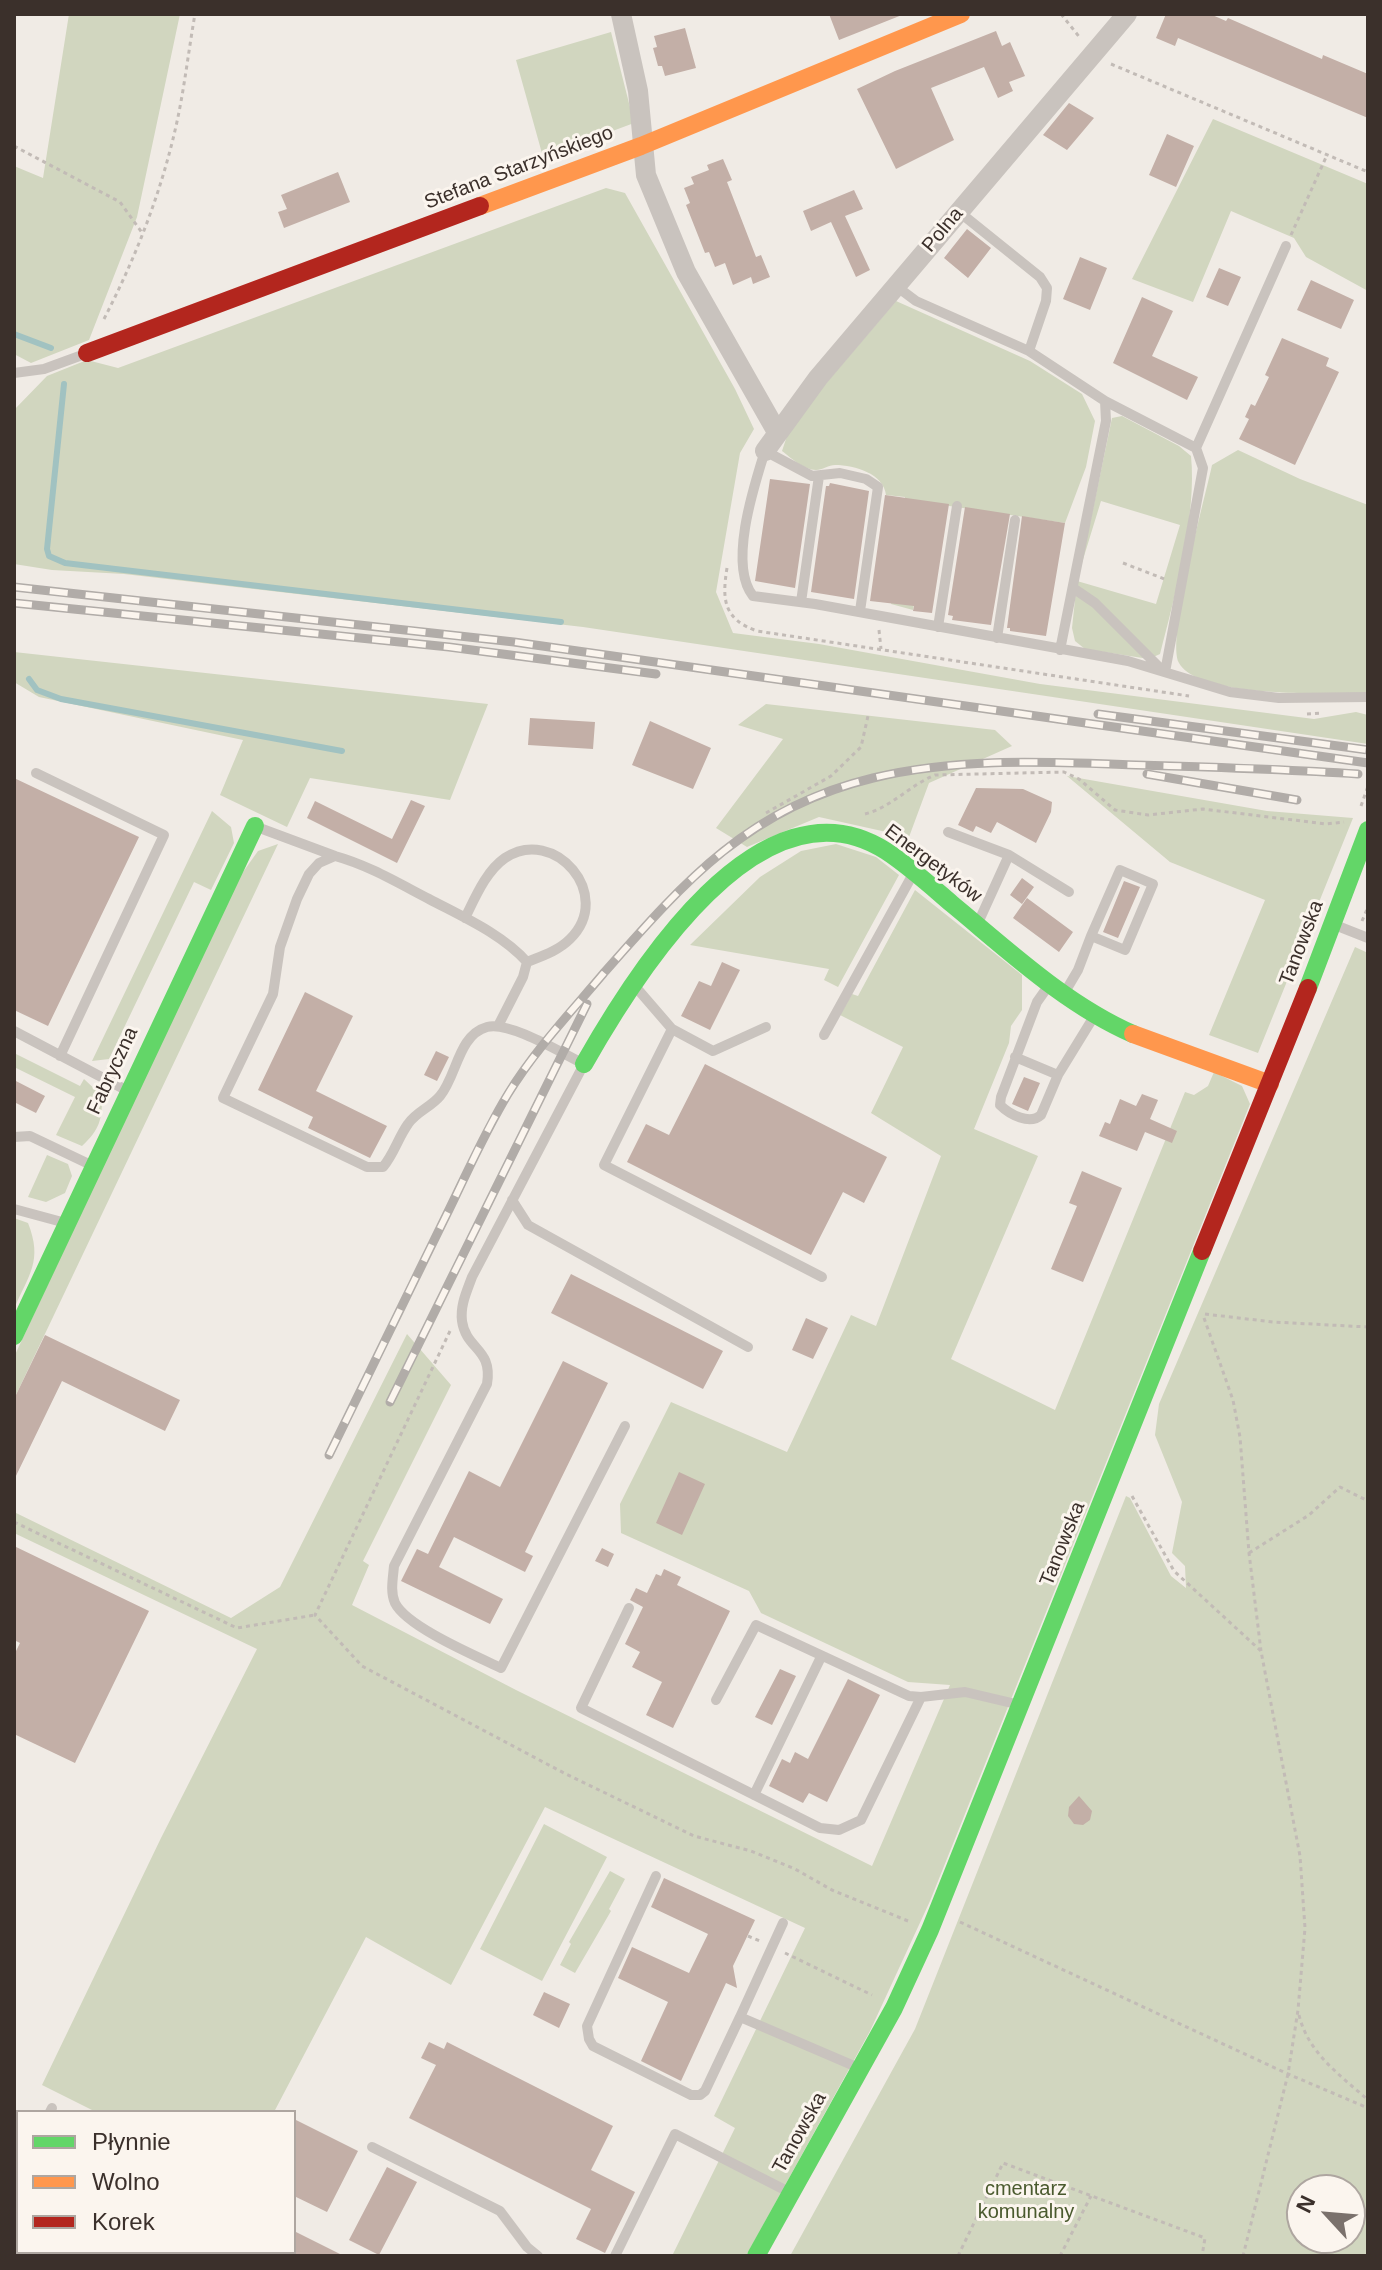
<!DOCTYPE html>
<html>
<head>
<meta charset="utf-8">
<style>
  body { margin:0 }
  #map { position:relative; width:1382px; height:2270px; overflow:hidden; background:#f0ebe5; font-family:Arial,sans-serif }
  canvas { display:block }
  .frame { position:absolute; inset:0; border:16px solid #3b302b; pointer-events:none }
  .legend { position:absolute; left:16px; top:2110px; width:280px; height:144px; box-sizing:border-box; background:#fbf5ee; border:2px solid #aea6a0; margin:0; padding:10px 14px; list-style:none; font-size:24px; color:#3b302b }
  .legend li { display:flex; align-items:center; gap:16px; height:40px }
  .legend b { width:40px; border:2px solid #aea6a0 }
  .north { position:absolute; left:1286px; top:2174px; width:80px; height:80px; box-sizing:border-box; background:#fbf5ee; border:2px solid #aea6a0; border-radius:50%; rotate:296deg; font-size:22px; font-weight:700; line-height:32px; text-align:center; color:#3b302b }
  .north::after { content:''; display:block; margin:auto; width:28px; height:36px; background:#7a716c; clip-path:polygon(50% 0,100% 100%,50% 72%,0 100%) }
</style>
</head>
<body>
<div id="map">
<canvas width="1382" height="2270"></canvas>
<div class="frame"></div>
<ul class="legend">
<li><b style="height:10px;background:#63d668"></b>Płynnie</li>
<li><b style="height:10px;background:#ff974d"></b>Wolno</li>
<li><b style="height:10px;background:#b3261e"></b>Korek</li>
</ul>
<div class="north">N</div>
</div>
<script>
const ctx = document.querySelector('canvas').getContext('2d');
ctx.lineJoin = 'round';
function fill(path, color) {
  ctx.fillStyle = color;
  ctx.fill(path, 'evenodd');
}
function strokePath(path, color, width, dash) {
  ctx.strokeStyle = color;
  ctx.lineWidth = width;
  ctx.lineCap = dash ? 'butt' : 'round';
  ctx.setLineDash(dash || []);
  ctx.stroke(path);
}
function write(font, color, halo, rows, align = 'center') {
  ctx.font = font + ' Arial,sans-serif';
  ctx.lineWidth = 6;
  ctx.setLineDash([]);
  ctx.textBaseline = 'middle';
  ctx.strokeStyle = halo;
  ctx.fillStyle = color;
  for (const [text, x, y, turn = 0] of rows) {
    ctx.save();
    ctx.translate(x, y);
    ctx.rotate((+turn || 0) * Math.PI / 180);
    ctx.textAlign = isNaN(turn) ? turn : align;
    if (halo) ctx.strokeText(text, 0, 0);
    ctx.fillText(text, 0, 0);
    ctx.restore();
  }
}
fill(new Path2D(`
  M69,14H180L137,217L89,340L31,363L14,354V166L43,178Z
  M611,32L634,123L543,157L516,60Z
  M1213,119L1368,184V291L1306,257L1294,238L1231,211L1193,302L1132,279Z
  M606,188L625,193L735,389L754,429L740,453L716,592L733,633L819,644L1040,684L1314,719L1356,712L1368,715V744L583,627L124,574L52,570L14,564V410L47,376L87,360L118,368Z
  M896,301L1030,361L1082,394L1095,421L1086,467L1065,523L929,503L913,610L891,604L905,497L886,495C884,474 855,465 835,465C829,465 822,470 816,470C804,470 791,458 782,451L791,424Z
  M1122,416L1179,446L1191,456C1197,514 1175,596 1160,654L1149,659L1085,649L1075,641L1072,628L1077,581L1156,604L1180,525L1101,501L1081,566L1112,418Z
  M1238,450L1300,479L1368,505V693C1330,693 1199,699 1179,663C1166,639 1205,498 1212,465Z
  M14,652L488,704L450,800L310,778L287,827L220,795L243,740L39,697L14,682Z
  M766,704L995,730L1012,746L929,783L909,837L819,817L747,847L716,828L783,739L738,725Z
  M1067,776L1267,811L1353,818L1258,1053L1209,1035L1265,900L1170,862Z
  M212,811L231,827L234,843L211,890L194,882L109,1059L92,1061Z
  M278,844L14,1399V1357L233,886L258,851Z
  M836,844L876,857L899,875L838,987L824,980L829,969L690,945L760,877L801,851Z
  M915,890L1022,975V1010L1011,1026L1009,1043L974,1129L1038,1156L951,1359L1055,1410L1185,1092L1194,1095L1208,1086L1214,1072L1242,1086L1250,1104L930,1901L870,2031L746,2256H672L735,2128L714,2116L805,1928L545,1807L451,1985L366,1937L274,2112H96L42,2085L161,1838L257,1649L14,1533V1512L231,1618L280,1587L407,1334L451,1385L363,1561L369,1565L352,1605L516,1690L872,1866L950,1685L908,1682L761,1613L749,1591L621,1533L620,1504L671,1402L787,1452L851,1315L876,1326L941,1156L871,1113L903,1047L840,1015L852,994L858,996Z
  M1355,947L1368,953V2256H790L915,2029L1126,1496L1130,1498L1171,1576L1186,1588L1185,1566L1172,1553L1182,1502L1155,1435L1159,1404ZM1302,2190H1350V2238H1302Z
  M14,1053L80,1086L84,1079L102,1096C102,1120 100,1129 82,1146L56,1135L75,1097L14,1067Z
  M47,1155L68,1164L72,1176L65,1193L46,1202L28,1197Z
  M14,1218L28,1223C43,1261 29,1274 14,1309Z
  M544,1824L607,1857L542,1981L480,1949Z
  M610,1871L625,1879L609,1909L611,1911L575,1973L560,1965L571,1944L569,1942Z`), '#d1d6bf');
strokePath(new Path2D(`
  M14,334L51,348
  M64,384L47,549L49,556L65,563L561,622
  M29,679L37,690L61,699L342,751`), '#a1c2c1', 6);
fill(new Path2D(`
  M829,14H902V15L839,40Z
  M1166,14H1210L1226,21L1228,18L1322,59L1323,55L1368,74V118L1178,38L1175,46L1156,38Z
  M685,28L696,68L665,76L662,66H658L653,48L657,47L654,36Z
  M996,31L1002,46L1010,42L1025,76L1009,82L1013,91L998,98L984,67L931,88L954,140L896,169L857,89L895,71Z
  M1069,103L1094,118L1067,150L1043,135Z
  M1167,134L1194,146L1176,187L1149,175Z
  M723,159L732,180L727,182L756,257L761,255L770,277L753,284L751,277L733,285L725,263L715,267L709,252L705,253L686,205L690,203L684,188L694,184L691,177L709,170L707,165Z
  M338,172L350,202L284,228L278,212L287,209L281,195Z
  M854,190L863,209L845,216L870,270L856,277L831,222L811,231L803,211Z
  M967,229L991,248L968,278L944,258Z
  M1080,257L1107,268L1090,310L1063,299Z
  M1219,268L1241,277L1228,306L1206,297Z
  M1311,280L1354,300L1341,329L1297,310Z
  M1142,297L1173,311L1152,356L1198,377L1187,400L1113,363Z
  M1282,338L1329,358L1326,366L1339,372L1295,465L1239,439L1249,419L1245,417L1251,404L1255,406L1269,377L1265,375Z
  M770,479L810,484L795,588L755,581Z
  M830,483L869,491L854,599L811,592L826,486H829Z
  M885,495L949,504L932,613L913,611L914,606L870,601Z
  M965,507L1010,514L991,625L952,620L953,616L948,615Z
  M1022,516L1065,523L1046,636L1010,631V628H1007Z
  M530,718L595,722L593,749L528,745Z
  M650,721L711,748L693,789L632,765Z
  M14,778L139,837L48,1026L14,1010Z
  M976,788L1023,789L1052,802L1051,812L1036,843L997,822L991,833L976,826L973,832L958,825Z
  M411,800L425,806L397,863L307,818L315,801L392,839Z
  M1022,878L1034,887L1022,904L1010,895Z
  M1124,881L1140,887L1118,938L1103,932Z
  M1027,898L1073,932L1059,952L1013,918Z
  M722,962L740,970L710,1030L681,1016L699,981L711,986Z
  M305,992L353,1016L316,1091L387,1126L370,1158L308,1128L313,1117L258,1090Z
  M436,1051L449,1057L437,1081L424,1075Z
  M705,1064L887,1157L864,1203L843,1192L811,1255L627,1162L646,1124L669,1135Z
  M1024,1077L1040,1083L1028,1111L1012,1104Z
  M14,1080L45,1096L36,1113L14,1102Z
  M1142,1094L1158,1100L1150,1119L1177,1131L1172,1143L1145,1132L1137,1151L1099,1136L1105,1122L1110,1124L1120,1099L1136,1106Z
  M1082,1171L1122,1188L1083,1282L1051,1269L1077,1206L1069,1203Z
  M571,1274L723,1351L703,1389L551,1313Z
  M806,1318L828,1328L813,1359L792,1350Z
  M45,1335L180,1400L165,1431L62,1381L14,1480V1399Z
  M563,1361L608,1383L525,1552L533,1556L525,1572L454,1537L439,1567L503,1599L490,1624L401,1581L417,1549L428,1554L469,1471L500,1487Z
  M679,1472L705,1484L682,1535L656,1523Z
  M14,1546L149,1611L75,1763L14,1734V1655L20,1643L14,1640Z
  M602,1548L614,1554L608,1567L595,1561Z
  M664,1569L681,1577L677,1585L730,1611L673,1728L646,1715L662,1682L632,1667L640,1652L625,1644L643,1607L630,1600L636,1588L647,1593L656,1574L661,1576Z
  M780,1669L796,1676L772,1725L755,1717Z
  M848,1679L880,1695L827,1802L809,1793L803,1803L769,1786L782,1759L790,1763L795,1752L808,1759Z
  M1079,1796L1092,1811L1090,1820L1083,1825L1074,1824L1068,1816L1069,1807Z
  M664,1878L755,1920L733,1966L737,1988L726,1983L681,2081L641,2061L668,2002L618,1978L632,1947L689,1973L708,1934L651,1907Z
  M544,1992L570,2004L559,2028L533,2015Z
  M429,2042L444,2049L447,2042L613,2126L591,2170L635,2192L605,2253L576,2239L591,2209L409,2118L436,2065L421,2058Z
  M294,2119L358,2151L327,2212L294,2196Z
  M387,2167L417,2182L379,2255L349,2240Z
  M294,2231L344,2256H294Z`), '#c3afa7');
strokePath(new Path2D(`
  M1061,14L1081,39
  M1111,64L1368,172
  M14,146L120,202L143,234
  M1291,235L1327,155
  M104,319C137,255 163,188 178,117C185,83 189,48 195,14
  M1123,563L1167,580
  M727,568C722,599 723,619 757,631L1189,696
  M879,630L881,649
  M1307,714L1323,713
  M1361,806L1368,786
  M766,813L831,776L861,747L868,716
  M865,814C892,807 910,785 935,775L1064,772L1079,779L1115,810L1148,815L1203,809L1326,824L1344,822
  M1362,921L1368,907
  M1205,1314L1273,1322L1368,1327
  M1204,1318L1233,1400L1240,1437L1249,1553L1261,1651
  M450,1331L315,1615L362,1666L564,1773L694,1836L751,1851L795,1869L832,1890L908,1921
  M1132,1496L1174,1571L1261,1651L1300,1856L1305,1928L1298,2010L1288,2074L1243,2256
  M14,1522L237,1628L315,1615
  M1249,1553L1309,1515L1340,1487L1368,1501
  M960,1922L1288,2074L1368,2108
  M748,1936L760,1941
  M785,1953L872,1995
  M1299,2015C1308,2053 1340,2075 1368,2100
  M958,2256L1003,2163L1205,2238L1202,2256
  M1060,2256L1091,2196`), '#c2bbb6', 3, [4, 4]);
strokePath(new Path2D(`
  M958,211L1040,277L1047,288L1046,301L1029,351
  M896,286L916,301L1029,351L1105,401L1196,448L1203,468L1165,672
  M14,373L44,369L85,354
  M1196,448L1286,246
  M1073,588L1095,603L1163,671
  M801,602L819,476
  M860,611L878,487L866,479L840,473L812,476L765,451C754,486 728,565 753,596L815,604L1128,661L1230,692L1279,698L1368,697
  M938,627L957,506
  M997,638L1015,520
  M1060,650L1106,421L1105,401
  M36,773L164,835L60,1056
  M257,827L335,856
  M948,832L1009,855L1069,892
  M465,918C475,898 486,871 505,858C554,825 615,895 570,939C558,951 542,956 527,962L523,977L498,1026
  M978,923L1009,855
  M1335,925L1368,938
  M527,962C502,934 463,917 429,899C398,883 368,865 335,856L319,863L309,874L297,899L280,947L273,994L223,1098L367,1167H383C394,1154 398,1138 408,1124C416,1112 431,1107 440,1096C457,1076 458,1035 487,1027C510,1021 563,1054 584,1064L472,1277C467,1291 460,1305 462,1321C466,1350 493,1348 487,1384L394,1566C393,1578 390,1592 395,1603C407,1627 476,1656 501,1668L625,1426
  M634,985L672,1029L604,1165L822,1277
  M1049,985L1037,1002L1001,1097L1000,1105C1010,1115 1030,1125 1041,1115L1058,1075L1093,1018
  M1065,992L1078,970L1091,936L1125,950L1153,884L1120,870L1091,936
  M672,1029L713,1051L766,1027
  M14,1031L126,1090
  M824,1035L913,874
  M1015,1057L1058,1075
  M14,1137L30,1136L93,1166
  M512,1200L528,1225L748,1347
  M14,1209L62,1222
  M629,1608L581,1708L820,1828L839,1830L861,1820L921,1697L965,1692L1016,1704
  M716,1700L756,1625L909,1696L921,1697
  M754,1795L821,1657
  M656,1876L587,2026L589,2039L593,2046L691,2095H700L705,2091L740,2017L859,2068
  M740,2017L783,1923
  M50,2112L52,2108
  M372,2147L500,2211L527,2247L538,2256
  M224,2252L232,2256
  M50,2256L52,2252
  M113,2256L115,2252
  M615,2256L675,2134L787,2191`), '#c9c3be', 10);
strokePath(new Path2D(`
  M621,14L638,91L646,175L686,272L777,432
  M765,451L818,378L1127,14`), '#c9c3be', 20);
strokePath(new Path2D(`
  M1308,988L1368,830
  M584,1064C635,974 761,771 886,851C909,866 931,886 952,904C1009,951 1065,1004 1133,1034
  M14,1336L255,826
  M756,2256L894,2008L930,1930L1202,1251`), '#63d668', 18);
strokePath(new Path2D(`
  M480,206L641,146L961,14
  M1133,1034L1270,1084`), '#ff974d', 18);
strokePath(new Path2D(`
  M87,353L480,206
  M1202,1251L1308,988`), '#b3261e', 18);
const rail = new Path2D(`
  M14,587L514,642L1368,763
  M14,603L449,647L656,674
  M1098,714L1368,750
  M1147,774L1297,800
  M390,1402L587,1004
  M329,1455C367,1378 404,1301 442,1224C464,1180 483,1135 508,1094C535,1050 570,1013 603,974C684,882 748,808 873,778C960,757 1047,762 1136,765C1210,767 1284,769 1358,774`);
strokePath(rail, '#b1aca8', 9);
strokePath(rail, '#fbf5ee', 6, [18]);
write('20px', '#3b302b', '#fbf5ee', [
  ["Stefana Starzyńskiego",519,168,-21],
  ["Polna",943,230,-50],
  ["Energetyków",933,864,37],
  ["Tanowska",1302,943,-69],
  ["Fabryczna",113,1071,-65],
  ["Tanowska",1063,1544,-68],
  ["Tanowska",800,2133,-61]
]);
write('20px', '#4a5a2e', '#fbf5ee', [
  ["cmentarz",1026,2189],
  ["komunalny",1026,2212]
]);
</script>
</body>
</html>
